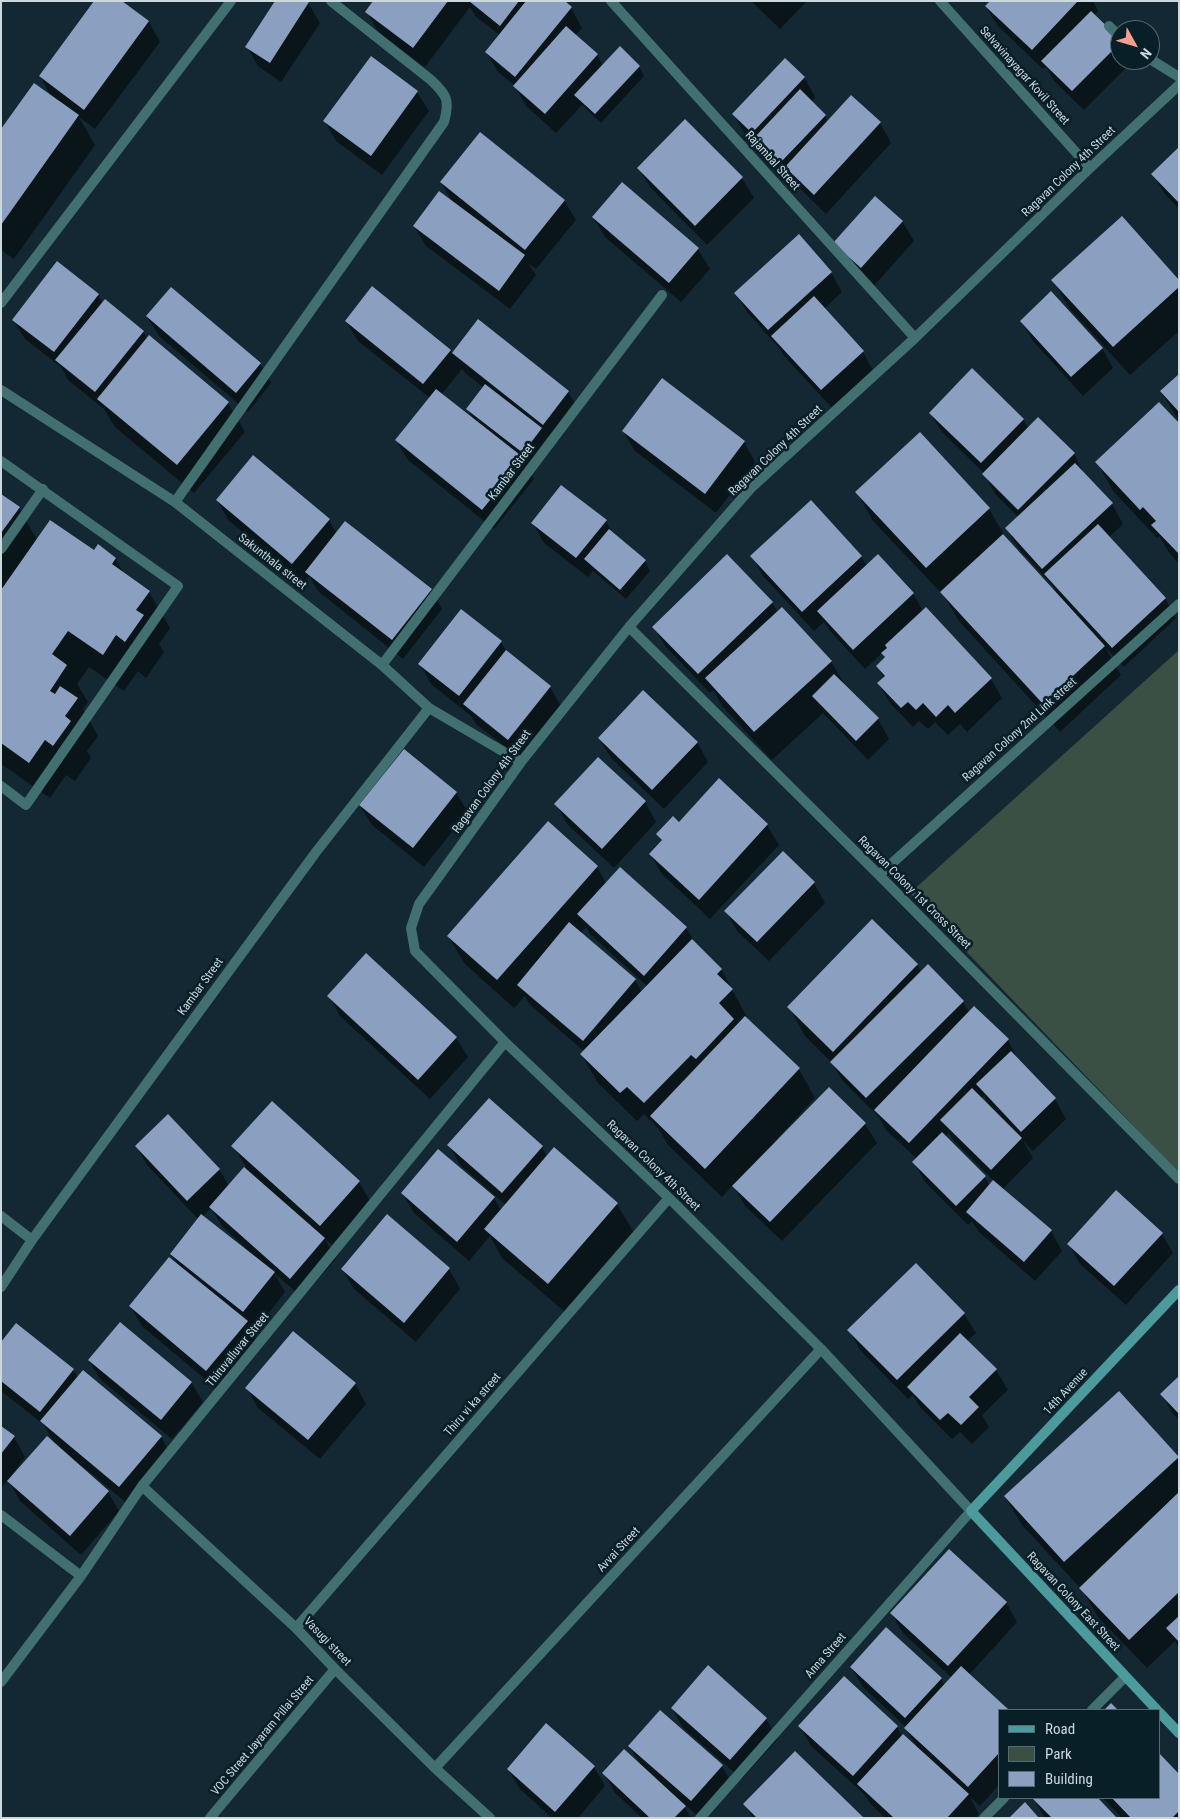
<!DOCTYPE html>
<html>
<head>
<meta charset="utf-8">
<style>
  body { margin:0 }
  #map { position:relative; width:1180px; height:1819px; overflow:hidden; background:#132832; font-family:"Roboto Condensed",sans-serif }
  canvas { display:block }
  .frame { position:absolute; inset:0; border:2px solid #cbd8de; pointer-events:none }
  .legend { position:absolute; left:998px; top:1709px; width:162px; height:90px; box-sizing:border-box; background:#091f28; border:1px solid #576971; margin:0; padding:6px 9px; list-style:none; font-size:15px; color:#cbd8de }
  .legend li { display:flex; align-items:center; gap:10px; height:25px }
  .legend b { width:25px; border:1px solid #576971 }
  .north { position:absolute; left:1110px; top:20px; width:50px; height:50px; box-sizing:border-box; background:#091f28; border:1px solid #576971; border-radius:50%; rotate:129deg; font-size:14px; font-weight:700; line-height:20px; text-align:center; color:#cbd8de }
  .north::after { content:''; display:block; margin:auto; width:18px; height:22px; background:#f59d8e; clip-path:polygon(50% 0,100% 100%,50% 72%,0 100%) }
</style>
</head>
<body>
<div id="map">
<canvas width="1180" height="1819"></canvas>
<div class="frame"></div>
<ul class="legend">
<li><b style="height:6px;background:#4c9a9b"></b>Road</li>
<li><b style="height:14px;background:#3a5045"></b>Park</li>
<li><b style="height:14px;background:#8b9fc0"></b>Building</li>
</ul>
<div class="north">N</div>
</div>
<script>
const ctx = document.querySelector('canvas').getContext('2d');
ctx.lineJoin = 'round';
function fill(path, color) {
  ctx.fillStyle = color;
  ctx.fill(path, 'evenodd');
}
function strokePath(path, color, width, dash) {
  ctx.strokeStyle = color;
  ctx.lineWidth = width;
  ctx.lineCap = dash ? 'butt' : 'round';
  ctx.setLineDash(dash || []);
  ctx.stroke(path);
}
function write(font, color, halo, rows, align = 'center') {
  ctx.font = font + ' "Roboto Condensed",sans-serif';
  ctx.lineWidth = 5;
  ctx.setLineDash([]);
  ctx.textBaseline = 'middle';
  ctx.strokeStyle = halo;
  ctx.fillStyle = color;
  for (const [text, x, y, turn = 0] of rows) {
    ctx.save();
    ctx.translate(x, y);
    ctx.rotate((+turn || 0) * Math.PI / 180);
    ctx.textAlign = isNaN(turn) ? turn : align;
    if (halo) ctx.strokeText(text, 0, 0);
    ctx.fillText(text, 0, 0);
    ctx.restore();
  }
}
fill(new Path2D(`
  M1179,650V1173L910,893Z`), '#3a5045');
fill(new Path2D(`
  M120,1L149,22L160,42L95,129L79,117L95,145L14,259L1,250V131L52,98L40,76Z
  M277,1H305L308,3L320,23L281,82L258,66L247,47Z
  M375,1H563L571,8L582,28L575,36L597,55L603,66H639L644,76L601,123L582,105L556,133L526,106L515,86L498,72L486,52L500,35L476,17L470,7L425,67L378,32L367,12Z
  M751,1H807L780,29Z
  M991,1H1093L1098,11L1094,16L1120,41V60H1131L1132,62L1084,110L1054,81L1046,67L1043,69L998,26L986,7Z
  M804,77L815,97L811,102L825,115L828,122L880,123L891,143L826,214L745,134L733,114Z
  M417,92L429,111L382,175L336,141L325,121Z
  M685,121L742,178L754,198L707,245L650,187L638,168Z
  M1179,149V209L1164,193L1153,174Z
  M441,182L564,200L576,220L536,269L528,263L536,275L510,309L426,246L414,226L453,203Z
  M593,217L698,249L710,269L681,302L605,237Z
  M902,221L914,241L873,287L835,244Z
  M831,272L842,292L824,309L863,352L874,372L833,409L784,356L780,349L747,312L736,293Z
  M1053,280L1179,281V331L1130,375L1069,308Z
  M98,295L103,304L105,301L143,332L148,339L149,337L228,403L245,432L194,493L115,427L104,409L68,380L61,367L25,339L13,320Z
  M147,317L260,364L271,383L248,412L159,336Z
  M346,321L450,350L452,354L478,321L568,392L580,412L555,444L545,436L552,449L534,472L527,466L534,479L494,529L408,460L396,440L430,398L358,341ZM462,369L465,373L484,388L467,409L474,420L441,395Z
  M1021,321L1102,348L1113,368L1083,396L1033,341Z
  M1179,376V421L1161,392Z
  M930,413L1023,419L1028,428L1074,453L1084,474L1112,504L1123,524L1109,537L1165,598L1176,618L1124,667L1105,647L1121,675L1060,732L959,621L944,596L873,521L857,492L920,434L989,509L1006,538L1057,593L1053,586L1018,548L1006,528L1018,517L995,494L984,473L942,432Z
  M1179,425V564L1170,554L1159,536L1157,538L1113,491L1097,462Z
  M623,431L744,442L755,462L716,513L635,451Z
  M1,495L19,508L37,540L94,552L115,558L125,575L149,592L170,628L159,644L164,652L146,678L138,671L124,691L89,667L77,684L88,702L83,709L98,736L87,751L91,758L75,781L66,775L50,798L1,764Z
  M217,500L329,520L337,534L431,590L442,609L403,659L318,591L309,576L304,583L228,520Z
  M810,502L861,557L867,566L913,593L923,611L991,679L1002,698L967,732L960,724L948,735L935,722L928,729L919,721L913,727L890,703L878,683L884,678L877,666L886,659L882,653L865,669L830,631L824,622L814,631L763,576L752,556Z
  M606,521L613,534L645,561L650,571L626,599L593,571L588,577L544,543L533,524Z
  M727,556L772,603L778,612L831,661L846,687L878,719L889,739L868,760L823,713L772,760L723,707L713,690L710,693L665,646L654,627Z
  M501,642L507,653L550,687L561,706L520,758L476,724L471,716L431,684L420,664Z
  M599,738L697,742L708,762L664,809L611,758Z
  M598,759L645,802L656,822L614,868L567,824L556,804Z
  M719,780L767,825L779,845L710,919L662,874L650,854L662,842L657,834L679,824Z
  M456,793L468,812L424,867L372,825L360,806Z
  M597,867L606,883L620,868L686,928L696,944L721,969L748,1019L747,1020L799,1069L815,1098L774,1142L776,1144L829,1089L865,1124L877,1143L782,1241L745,1206L733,1185L722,1197L668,1145L658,1128L644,1114L637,1121L598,1083L581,1054L584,1051L530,1005L525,996L514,1008L465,964L448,936ZM586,927L590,934L647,986L642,992L635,980L580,934Z
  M814,883L825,903L769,961L737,931L726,911Z
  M872,921L917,965L921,972L928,966L963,1002L969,1012L1008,1040L1018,1060L1055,1099L1066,1119L1033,1151L1023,1141L1033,1158L1002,1190L1051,1231L1062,1251L1035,1281L979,1232L972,1221L968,1225L925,1182L914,1162L917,1159L886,1130L879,1117L843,1081L831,1062L805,1036L789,1007ZM984,1096L992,1109L981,1099ZM949,1133L953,1140L994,1181L990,1186L985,1177L945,1137Z
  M329,996L456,1038L468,1057L430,1099L340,1016Z
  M449,1145L542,1147L547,1157L617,1204L634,1233L565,1312L502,1258L490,1236L469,1261L414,1213L402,1193L438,1151L494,1198L501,1210L506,1205L460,1165Z
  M136,1146L219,1169L229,1186L246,1167L233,1146L359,1182L370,1201L332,1245L325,1239L336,1259L302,1297L274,1273L285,1292L255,1331L250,1328L258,1342L218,1390L142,1326L130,1306L178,1265L171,1254L198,1219L148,1166ZM211,1208L222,1226L249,1251L248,1253L202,1217Z
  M1162,1234L1173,1253L1126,1305L1080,1264L1069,1244Z
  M342,1269H449L460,1289L416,1342L354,1289Z
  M964,1314L976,1333L967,1341L996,1370L1008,1390L982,1415L989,1427L972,1444L960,1432L952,1439L920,1407L913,1395L908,1399L860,1350L849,1330Z
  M17,1325L73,1370L78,1378L161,1437L172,1457L130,1506L81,1465L80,1467L108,1492L119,1511L81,1555L20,1501L8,1480L1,1488V1427L14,1437L25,1457L11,1476L12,1478L55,1444L43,1424L1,1391V1344Z
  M89,1361L191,1382L203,1402L172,1439L101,1380Z
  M1179,1377V1420L1173,1414L1162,1394Z
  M355,1384L366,1404L320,1459L258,1408L247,1388Z
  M1178,1457L1179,1648L1175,1641L1147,1668L1098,1617L1082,1590L1022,1525L1005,1497Z
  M1006,1602L1017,1622L969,1675L1007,1710H999V1785L980,1806L970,1797L979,1814L976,1818H885L870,1803L865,1795L811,1746L800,1726L897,1727L902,1736L916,1746L906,1729L907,1728L863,1687L851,1667L886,1629L941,1679L945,1686L952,1678L903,1633L891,1613Z
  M708,1667L766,1719L778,1739L742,1779L683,1728L672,1708Z
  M629,1746L722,1766L733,1785L700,1818L682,1802L691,1818H642L615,1793L604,1773L640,1764Z
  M1159,1755L1179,1776V1818H1122L1103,1798H1159Z
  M594,1767L605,1786L578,1818H552L520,1789L508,1769Z
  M1033,1798H1096L1116,1818H1045Z
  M745,1804L862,1818H753Z`), '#0007');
fill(new Path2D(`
  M94,1H122L149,21L84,110L39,76Z
  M275,1L309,2L270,63L245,47Z
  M373,1H448L413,48L365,12Z
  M469,1H519L500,26Z
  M526,1H565L572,7L515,77L485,52Z
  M990,1H1078L1032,50L985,6Z
  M1091,11L1120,39V43L1072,91L1041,61Z
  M566,26L598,54L545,114L513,86Z
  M620,46L640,66L595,114L574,95Z
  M371,56L418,91L371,156L323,121Z
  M785,58L805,77L752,133L732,114Z
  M34,83L79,115L1,225V129Z
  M800,89L826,115L781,162L754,138Z
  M851,95L881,122L814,195L785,167Z
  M685,119L743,177L695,226L637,168Z
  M480,132L565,200L525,250L440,182Z
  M1179,147V203L1151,174Z
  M622,182L699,248L669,283L592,217Z
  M439,191L525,255L499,291L413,226Z
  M875,196L903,221L861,268L833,243Z
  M1122,216L1179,280V287L1113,347L1051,280Z
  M799,234L832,272L768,330L734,293Z
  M57,261L99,294L54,352L12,320Z
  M372,286L451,350L423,384L345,321Z
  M171,287L261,363L236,393L146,316Z
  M1051,291L1103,348L1071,377L1020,321Z
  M814,296L864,351L821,390L771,336Z
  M105,299L144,331L95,392L55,360Z
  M478,319L569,391L543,425L452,353Z
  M149,335L229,402L177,465L97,399Z
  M972,368L1024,419L981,463L929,413Z
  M1179,374V412L1160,391Z
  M662,378L745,441L705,494L622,431Z
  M485,384L542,428L523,453L466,409Z
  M436,389L524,458L482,510L395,440Z
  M1159,402L1179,423V554L1151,525L1156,521L1143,507L1140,510L1095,462Z
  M1038,417L1075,453L1018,510L982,474Z
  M920,432L990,508L926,568L855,492Z
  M253,455L330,519L292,564L216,500Z
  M1075,463L1113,503L1042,569L1005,528Z
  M561,485L607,520L576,558L531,523Z
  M1,494L20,507L1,533Z
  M811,500L862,556L802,612L750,556Z
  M50,520L94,550L98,544L116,558L112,564L150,591L136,610L144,615L125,642L116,635L103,655L68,631L52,654L67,665L50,691L55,694L60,686L78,698L65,716L71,721L53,746L45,740L29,763L1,743V590Z
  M345,521L432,589L392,640L305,572Z
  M1098,524L1166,598L1112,648L1044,574Z
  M609,529L646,560L620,590L584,559Z
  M1003,534L1105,646L1043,704L940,592Z
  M727,554L773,602L698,674L652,627Z
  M878,554L914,593L853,650L817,611Z
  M782,607L832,661L754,732L705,678Z
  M926,607L992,678L955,713L948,705L936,717L923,703L916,710L908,702L901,708L877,683L885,676L876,666L885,657L881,653L887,648L885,645Z
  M461,609L502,641L459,696L418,664Z
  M506,650L551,686L508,740L463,704Z
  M834,674L879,718L856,741L812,696Z
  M643,690L698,742L652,790L598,738Z
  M404,749L457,792L413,848L359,805Z
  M598,757L646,801L602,849L554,804Z
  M719,778L768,824L699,900L649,854L662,840L656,834L673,816L679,822Z
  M548,821L598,866L497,980L447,936Z
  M783,851L815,882L757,942L724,911Z
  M620,867L687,927L644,976L577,914Z
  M872,919L918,964L833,1052L787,1007Z
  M569,922L636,979L583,1041L517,985Z
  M692,939L722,969L717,974L733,989L719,1003L734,1019L696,1059L691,1055L644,1103L627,1087L620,1093L580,1054Z
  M366,953L457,1037L418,1080L327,996Z
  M928,964L964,1001L866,1098L830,1062Z
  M974,1006L1009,1039L909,1143L874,1110Z
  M745,1016L800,1068L705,1169L650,1116Z
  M1011,1051L1056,1098L1021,1132L976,1084Z
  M829,1087L866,1123L770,1222L732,1186Z
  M972,1088L1022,1138L991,1170L940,1120Z
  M489,1098L543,1146L502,1193L447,1145Z
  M272,1101L360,1181L320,1226L231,1146Z
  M168,1114L220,1169L187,1201L135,1146Z
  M942,1132L986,1176L956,1206L912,1162Z
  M554,1147L618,1203L548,1284L484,1229Z
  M438,1149L495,1197L457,1242L401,1193Z
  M244,1167L325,1238L290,1279L209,1207Z
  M993,1180L1052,1230L1024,1262L966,1212Z
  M1116,1190L1163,1233L1114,1286L1067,1244Z
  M201,1214L275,1272L243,1312L170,1254Z
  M387,1214L450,1268L404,1323L341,1269Z
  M169,1257L248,1321L206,1371L129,1306Z
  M916,1263L965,1313L897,1380L847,1330Z
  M120,1322L192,1382L161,1420L88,1360Z
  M16,1323L74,1369L40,1412L1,1381V1342Z
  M293,1331L356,1383L308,1440L245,1388Z
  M960,1333L997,1369L969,1397L979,1407L961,1425L948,1413L940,1420L907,1387Z
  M83,1370L162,1436L119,1487L40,1421Z
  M1179,1376V1414L1160,1394Z
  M1119,1391L1179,1457L1064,1562L1004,1496Z
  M1,1426L15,1436L1,1454Z
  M47,1436L109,1491L70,1536L7,1481Z
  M1179,1492V1592L1129,1640L1079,1588Z
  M949,1549L1007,1602L948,1666L890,1613Z
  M1179,1616V1642L1166,1628Z
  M886,1627L942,1678L905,1718L850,1667Z
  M708,1665L767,1718L730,1760L671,1708Z
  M961,1666L1009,1710H999V1753L968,1787L904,1728Z
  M844,1676L898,1726L853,1776L798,1726Z
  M1111,1703L1118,1710H1104Z
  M660,1710L723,1765L691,1801L628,1746Z
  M546,1723L595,1766L555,1812L507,1769Z
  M903,1734L969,1794L947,1818H894L857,1784Z
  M624,1749L686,1806L674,1818H650L602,1773Z
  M795,1751L864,1818H757L743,1804Z
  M1159,1753L1179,1774V1811L1172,1818H1131L1112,1798H1159Z
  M1032,1798H1098L1117,1818H1052Z
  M1025,1802L1039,1818H1009Z`), '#8b9fc0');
strokePath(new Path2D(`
  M611,1L915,338
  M940,1L1090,168
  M1109,26L1120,37
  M1150,59L1179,77
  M1,303L231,1
  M1,390L175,502L382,665L429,708L521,762
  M1,461L178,586L26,805L1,786
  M175,502L444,122C450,100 447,95 431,80L331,1
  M1,549L43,489
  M629,627L879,875L1179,1179
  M382,665L662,295
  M879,875L1179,604
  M1,1216L32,1240
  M1,1287L32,1240L316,852L429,708
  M142,1486L296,1628L335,1669L435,1768L490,1818
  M1,1515L81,1576
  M296,1628L669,1198
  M1,1682L81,1576L142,1486L505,1042
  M1092,1710L1125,1677
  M435,1768L821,1349
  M210,1818L335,1669
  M700,1818L971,1511L821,1349L669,1198L505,1042L415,951L411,928L419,904L521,762L629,627L752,487L915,338L1090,168L1179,85
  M984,1818L1004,1798`), '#427070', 10);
strokePath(new Path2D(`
  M1157,1710L971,1511L1179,1290
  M1159,1712L1179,1733`), '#4c9a9b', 10);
write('12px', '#cbd8de', '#091f28', [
  ["Selvavinayagar Kovil Street",1024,76,48],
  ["Rajambal Street",772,161,48],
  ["Ragavan Colony 4th Street",1069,172,-44],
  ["Ragavan Colony 4th Street",776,451,-44],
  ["Kambar Street",512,472,-53],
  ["Sakunthala street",272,562,38],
  ["Ragavan Colony 2nd Link street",1020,730,-42],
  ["Ragavan Colony 4th Street",492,782,-54],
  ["Ragavan Colony 1st Cross Street",914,893,45],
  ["Kambar Street",201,987,-54],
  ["Ragavan Colony 4th Street",653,1166,44],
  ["Thiruvalluvar Street",238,1350,-51],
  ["14th Avenue",1066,1392,-47],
  ["Thiru vi ka street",473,1405,-49],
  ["Avvai Street",619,1550,-47],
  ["Ragavan Colony East Street",1073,1602,47],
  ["Vasugi street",327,1642,46],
  ["Anna Street",826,1656,-49],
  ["VOC Street Jayaram Pillai Street",263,1736,-50]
]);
</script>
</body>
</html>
